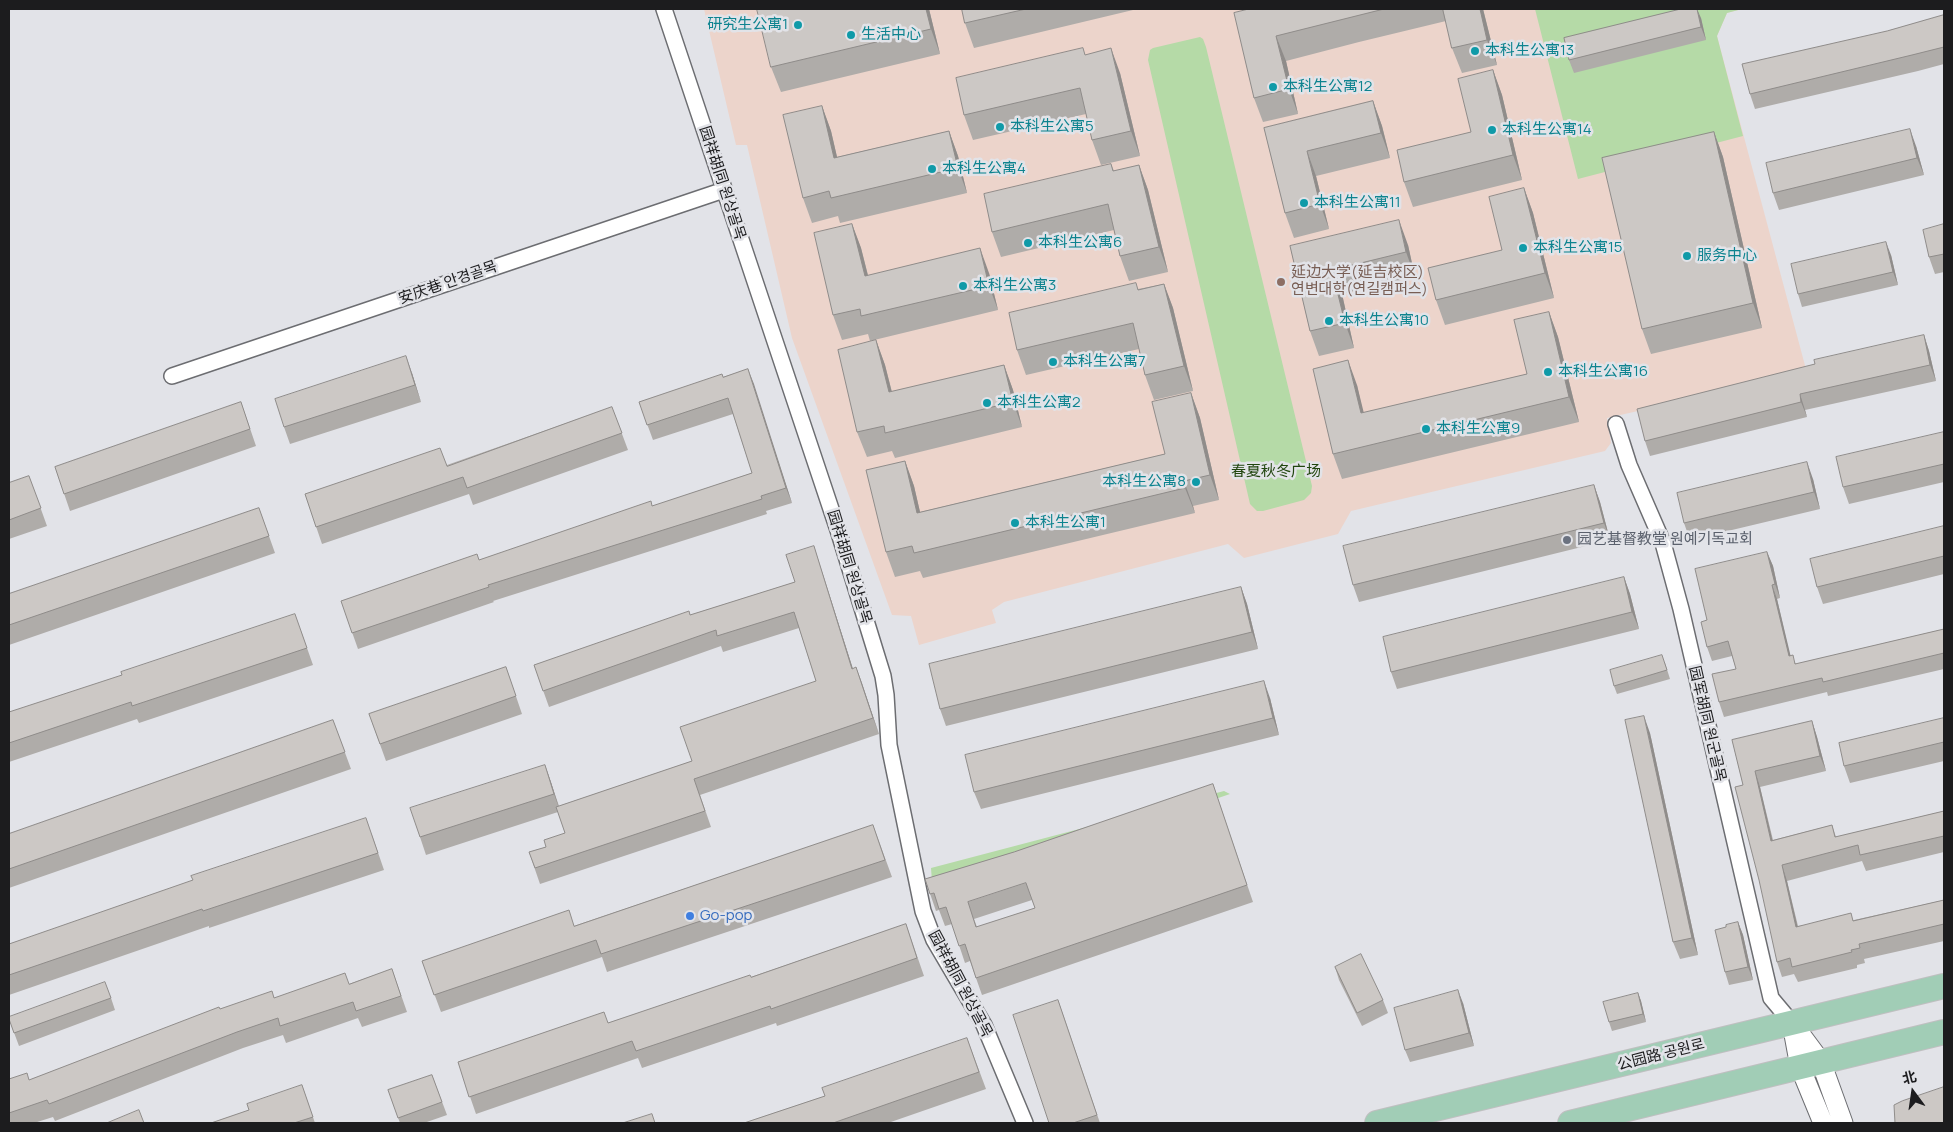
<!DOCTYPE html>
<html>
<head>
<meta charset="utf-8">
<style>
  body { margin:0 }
  #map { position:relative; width:1953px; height:1132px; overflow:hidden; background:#e2e3e8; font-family:Manrope,"Noto Sans SC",sans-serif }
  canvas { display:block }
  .frame { position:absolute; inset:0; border:10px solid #1c1c1e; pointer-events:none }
  .north { position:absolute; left:1888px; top:1067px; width:50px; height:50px; -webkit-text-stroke:4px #e2e3e8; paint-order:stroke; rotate:346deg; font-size:14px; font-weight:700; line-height:20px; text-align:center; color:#1c1c1e }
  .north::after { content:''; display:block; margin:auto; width:18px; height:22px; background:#1c1c1e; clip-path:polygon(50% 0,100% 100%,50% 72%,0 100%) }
</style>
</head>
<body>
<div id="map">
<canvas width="1953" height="1132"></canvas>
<div class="frame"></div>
<div class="north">北</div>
</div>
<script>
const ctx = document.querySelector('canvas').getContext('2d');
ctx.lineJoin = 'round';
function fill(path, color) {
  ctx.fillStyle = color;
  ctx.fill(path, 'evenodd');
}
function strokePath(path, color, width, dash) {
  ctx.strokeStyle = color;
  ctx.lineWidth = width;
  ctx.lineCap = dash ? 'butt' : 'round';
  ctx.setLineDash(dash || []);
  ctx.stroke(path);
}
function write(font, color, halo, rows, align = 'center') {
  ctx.font = font + ' Manrope,"Noto Sans SC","Noto Sans KR",sans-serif';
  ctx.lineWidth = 5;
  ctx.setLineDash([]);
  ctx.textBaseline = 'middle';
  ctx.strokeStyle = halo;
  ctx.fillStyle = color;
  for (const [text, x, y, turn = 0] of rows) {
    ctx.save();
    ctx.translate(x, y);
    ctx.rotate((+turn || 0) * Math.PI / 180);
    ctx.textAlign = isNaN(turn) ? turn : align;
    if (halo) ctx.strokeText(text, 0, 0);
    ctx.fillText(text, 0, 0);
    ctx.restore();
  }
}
fill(new Path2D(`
  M704,9H1742L1727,13L1717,36L1807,373L1607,418L1611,443L1605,451L1351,511L1338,534L1244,558L1228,544L1004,602L992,610L996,623L919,645L911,616L892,615L792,338L747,145H736Z`), '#ecd4cb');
fill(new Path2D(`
  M1535,9H1742L1727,13L1717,36L1743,136L1578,179Z
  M1200,37L1203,39L1206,47L1312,486L1311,493L1304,500L1263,511H1257L1250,504L1148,60L1150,50L1153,48Z
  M1224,791L1230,794L933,895L931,868Z`), '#b5daa7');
const minor = new Path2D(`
  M664,9L839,533L883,676L886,695L889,745L923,911L934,940L984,1025L1025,1123
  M172,376L724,190
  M1616,424L1629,465L1663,543L1681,609L1771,998L1792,1023`);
const tertiary = new Path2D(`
  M1792,1023L1821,1062L1843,1123
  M1793,1029L1800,1067L1823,1123`);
const primary = new Path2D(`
  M1377,1123L1944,986
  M1570,1123L1944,1032`);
strokePath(minor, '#6c6d71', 18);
strokePath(tertiary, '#6c6d71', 21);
strokePath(primary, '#bfbfc0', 26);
strokePath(minor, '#fff', 15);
strokePath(tertiary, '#fff', 19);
strokePath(primary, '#a1cdb6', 24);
fill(new Path2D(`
  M929,9L940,54L781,92L771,67Z
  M962,9H1133V10L974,48L965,23Z
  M1249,9H1483L1497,65L1462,73L1452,48L1446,21L1359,42L1286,61L1298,114L1263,122L1254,98Z
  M1944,15V64L1918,71L1755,109L1750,94L1887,31Z
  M1701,18L1706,40L1574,73L1569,60Z
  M1085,55L1120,73L1140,156L1101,165L1092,140L1086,114L973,140L964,115Z
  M1493,70L1502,95L1522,180L1413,207L1404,182L1471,132Z
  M1373,101L1382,126L1390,158L1316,176L1329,229L1294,238L1285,213L1264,128Z
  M822,106L831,131L837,157L949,131L958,156L967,193L840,223L838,216L812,223L803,198Z
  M1714,132L1723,157L1762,328L1651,354L1642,329Z
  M1916,146L1924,175L1779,210L1773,193Z
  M1111,164L1114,171L1139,165L1148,190L1168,272L1129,281L1120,256L1114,230L1001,257L992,232Z
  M1524,188L1533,213L1554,298L1445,325L1436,300L1502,250Z
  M852,224L861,248L868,275L989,273L998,310L870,341L868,334L842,340L833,315Z
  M1944,224V272L1935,274L1929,257Z
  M1408,245L1415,277L1342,294L1354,348L1319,356L1310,331L1290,246Z
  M1891,255L1898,285L1802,307L1798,294Z
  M1164,284L1173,308L1193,391L1154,400L1145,375L1139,349L1026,375L1017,350L1138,289Z
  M1549,312L1558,337L1579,422L1342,479L1333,454L1357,385L1363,413L1527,374Z
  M1924,335L1929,351L1936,381L1805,410L1807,417L1650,456L1645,441L1815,364Z
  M876,340L885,365L892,392L1004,365L1013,390L1022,427L895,458L892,451L867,457L857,432Z
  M748,369L792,503L766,511L767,514L493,601L494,602L358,649L341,601L479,560L653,506L752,473L733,414L653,440L639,402L723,377Z
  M412,373L421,402L290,444L284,427Z
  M1191,393L1200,418L1219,500L1193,506L1195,513L923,578L920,571L895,577L886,552L905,461L914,486L920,512L1165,454Z
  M241,402L256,446L70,511L55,467Z
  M612,407L628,450L473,505L469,494L322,544L305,494L447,465Z
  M1944,432V482L1849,504L1843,487Z
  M29,476L47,526L9,539V483Z
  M1813,479L1820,509L1690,540L1684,523Z
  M1594,485L1600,502L1610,540L1359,602L1353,585Z
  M259,508L275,553L9,645V594Z
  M1944,526V574L1823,604L1817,587Z
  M814,546L819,562L853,669L856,667L879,734L700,795L711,827L540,884L529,852L546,847L565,833L558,812L426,855L420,837L545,765L559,806L692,761L816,681L799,628L723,652L721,646L549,707L534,665L690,615L795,582Z
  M1767,552L1773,566L1780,598L1777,599L1790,656L1796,664L1944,629V669L1828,696L1827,692L1724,717L1719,702L1736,669L1732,656L1712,661L1707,647V620Z
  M1624,577L1630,594L1639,629L1397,689L1391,672Z
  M1241,587L1247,604L1258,649L946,726L940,709Z
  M301,631L313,665L139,723L137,719L9,762V712Z
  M1665,663L1670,679L1617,694L1614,686Z
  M506,667L522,714L386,761L369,714Z
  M1270,698L1279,735L981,809L974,792Z
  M1944,718V761L1850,783L1844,766Z
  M333,720L351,769L9,888V834Z
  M1812,721L1817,737L1826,771L1760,787L1773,840L1832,825L1836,837L1944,811V852L1866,871L1862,861L1787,881L1798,926L1854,920L1944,900V941L1864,959L1865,963L1857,965V968L1798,982L1794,974L1782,977L1777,962L1743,785L1732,740Z
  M1650,733L1698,955L1680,959L1673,942Z
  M1213,784L1253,902L982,995L970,961L965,963L952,924L945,926L939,910L936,911L925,879L1014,852ZM1032,900L1035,908L977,927L974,919Z
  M873,825L892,877L607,972L602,957L441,1012L422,961L574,926Z
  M372,835L384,870L209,928V926L9,995V944Z
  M1738,922L1743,935L1753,980L1729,985L1725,972L1726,927Z
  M906,924L924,976L777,1026L776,1023L642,1068L638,1058L476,1114L458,1062L608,1023L751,977Z
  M1335,967L1383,1000L1388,1013L1362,1026L1339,980Z
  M392,969L407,1012L362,1027L358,1018L286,1043L283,1035L243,1048L55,1121L53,1117L34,1123H9V1079L29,1080L220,1009L349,984Z
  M1638,993L1641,1001L1646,1022L1612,1031L1609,1022Z
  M111,998L115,1010L19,1046L9,1019Z
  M1058,1000L1064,1017L1100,1123H1049Z
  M1463,1003L1474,1046L1410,1062L1405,1050Z
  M967,1038L986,1089L888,1123H744L825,1096Z
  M432,1075L447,1115L424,1123H400L388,1090Z
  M302,1085L315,1123H211L249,1110Z`), '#afaca9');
fill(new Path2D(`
  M926,9H929L940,54L931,29Z
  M1480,9H1483L1497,65L1487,40Z
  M1697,9L1701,18L1706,40L1701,27Z
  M1276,36L1286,61L1298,114L1289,89Z
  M1111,48L1120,73L1140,156L1131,131Z
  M1493,70L1502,95L1522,180L1513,155Z
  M1373,101L1382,126L1390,158L1381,133Z
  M822,106L831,131L843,183L834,158Z
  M1910,129L1916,146L1924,175L1917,158Z
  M949,131L958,156L967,193L958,168Z
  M1714,132L1723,157L1762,328L1753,303Z
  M1307,151L1316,176L1329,229L1320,204Z
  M1139,165L1148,190L1168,272L1159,247Z
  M1524,188L1533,213L1554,298L1545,273Z
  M1399,220L1408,245L1415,277L1406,252Z
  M852,224L861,248L874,300L865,276Z
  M1886,242L1891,255L1898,285L1893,272Z
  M980,248L989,273L998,310L989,286Z
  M1332,270L1342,294L1354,348L1345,323Z
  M1164,284L1173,308L1193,391L1184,366Z
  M1549,312L1558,337L1579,422L1569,397Z
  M1924,335L1929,351L1936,381L1930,365Z
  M876,340L885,365L898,417L889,392Z
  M406,356L412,373L421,402L415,385Z
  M1348,360L1357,385L1370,438L1361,413Z
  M1004,365L1013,390L1022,427L1013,402Z
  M748,369L754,384L792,503L786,488Z
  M1191,393L1200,418L1219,500L1210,475Z
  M1800,394L1805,410L1807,417L1801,402Z
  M905,461L914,486L926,538L917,513Z
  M1807,462L1813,479L1820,509L1814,492Z
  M1184,481L1193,506L1195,513L1185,488Z
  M1594,485L1600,502L1610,540L1604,523Z
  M814,546L819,562L858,685L852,669Z
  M1767,552L1773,566L1780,598L1775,584Z
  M1624,577L1630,594L1639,629L1632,612Z
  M1772,585L1777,599L1794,670L1789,656Z
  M1241,587L1247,604L1258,649L1252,632Z
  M856,667L862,683L879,734L873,718Z
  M1264,681L1270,698L1279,735L1273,718Z
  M1644,716L1650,733L1698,955L1692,938Z
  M1812,721L1817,737L1826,771L1820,756Z
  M545,765L551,782L560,811L554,794Z
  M1755,771L1760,787L1776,856L1771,841Z
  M1782,865L1787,881L1801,942L1796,927Z
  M1738,922L1743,935L1753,980L1748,967Z
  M1458,990L1463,1003L1474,1046L1469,1033Z
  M1638,993L1641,1001L1646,1022L1643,1014Z`), '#8f8c8a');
const building = new Path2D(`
  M757,9H926L931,29L771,67Z
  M962,9H1026L965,23Z
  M1249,9H1384L1276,36L1289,89L1254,98L1234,13Z
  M1443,9H1480L1487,40L1452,48Z
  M1681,9H1697L1701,27L1569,60L1564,38Z
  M1944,15V47L1912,55L1750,94L1742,64L1887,31Z
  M1083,48L1085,55L1111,48L1131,131L1092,140L1080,88L964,115L956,78Z
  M1493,70L1513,155L1404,182L1397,150L1471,132L1458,79Z
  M1373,101L1381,133L1307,151L1320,204L1285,213L1264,128Z
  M822,106L834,158L949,131L958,168L831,198L829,191L803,198L783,115Z
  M1910,129L1917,158L1773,193L1766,163Z
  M1714,132L1753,303L1642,329L1602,158Z
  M1111,164L1113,171L1139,165L1159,247L1120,256L1108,204L992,232L984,194Z
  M1524,188L1545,273L1436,300L1428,268L1502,250L1489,197Z
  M1399,220L1406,252L1332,270L1345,323L1310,331L1290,246Z
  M852,224L865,276L980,248L989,286L861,316L860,309L833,315L814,233Z
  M1944,224V254L1929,257L1923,230Z
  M1886,242L1893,272L1798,294L1791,264Z
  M1136,283L1138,290L1164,284L1184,366L1145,375L1133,323L1017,350L1009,313Z
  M1549,312L1569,397L1333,454L1313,369L1348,360L1361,413L1527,374L1514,320Z
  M1924,335L1930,365L1800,394L1801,402L1645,441L1637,409L1815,364L1814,360Z
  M876,340L889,392L1004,365L1013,402L885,433L884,426L857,432L838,350Z
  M406,356L415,385L284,427L275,399Z
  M748,369L786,488L761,496L762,499L488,585L489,587L352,633L341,601L477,554L479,560L651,501L652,506L752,473L728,398L647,425L639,402L722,374L723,377Z
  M1191,393L1210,475L1184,481L1185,488L914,553L912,546L886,552L866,470L905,461L917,513L1165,454L1152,402Z
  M241,402L250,429L64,494L55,467Z
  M612,407L622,433L467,488L463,477L316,527L305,494L440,448L447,466Z
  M1944,432V464L1843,487L1836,457Z
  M1807,462L1814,492L1684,523L1677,493Z
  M29,476L41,508L9,520V483Z
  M1594,485L1604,523L1353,585L1343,546Z
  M259,508L269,536L9,625V594Z
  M1944,526V556L1817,587L1810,559Z
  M814,546L852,669L856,667L873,718L694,779L705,811L535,868L529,852L546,847L544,840L565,833L556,807L692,761L680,727L816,681L794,612L717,636L716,630L543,691L534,665L689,611L690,615L795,582L786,555Z
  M1767,552L1775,584L1772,585L1789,656L1793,655L1795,664L1944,629V653L1823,682L1822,678L1719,702L1712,674L1736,669L1728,641L1707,647L1701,622L1707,620L1695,569Z
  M1624,577L1632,612L1391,672L1383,637Z
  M1241,587L1252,632L940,709L929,664Z
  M295,614L307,648L132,706L131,702L9,743V712L122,675L121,672Z
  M1662,655L1667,670L1614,686L1610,670Z
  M506,667L516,696L380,744L369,714Z
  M1264,681L1273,718L974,792L965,755Z
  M1644,716L1692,938L1673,942L1625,720Z
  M1944,718V742L1844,766L1839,743Z
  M333,720L345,752L9,869V834Z
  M1812,721L1820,756L1755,771L1771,841L1832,825L1835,837L1944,811V836L1860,855L1858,845L1782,865L1796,927L1851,913L1853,921L1944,900V924L1859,944L1860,948L1851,950L1852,952L1792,967L1790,958L1777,962L1759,880L1735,787L1743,785L1732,740Z
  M545,765L554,794L420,837L410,808Z
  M1213,784L1247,885L976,978L965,944L959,946L946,907L939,909L934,893L930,894L925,879L1014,852ZM1026,883L1035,908L976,927L968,902Z
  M366,818L378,853L203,911L202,909L9,975V944L193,880L191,876Z
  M873,825L885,860L601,954L596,940L434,995L422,961L569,910L574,926Z
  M1738,922L1748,967L1725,972L1715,930L1726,927V925Z
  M906,924L917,958L771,1009L770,1006L636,1051L632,1041L469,1097L458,1062L604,1012L608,1023L750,975L751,977Z
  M1361,954L1383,1000L1357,1013L1335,967Z
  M392,969L401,996L356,1011L353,1002L280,1026L278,1018L237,1032L49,1104L47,1100L9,1113V1079L27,1073L29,1080L219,1007L220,1009L272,991L274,998L345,973L349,984Z
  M105,982L111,998L14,1033L9,1019V1017Z
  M1458,990L1469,1033L1405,1050L1394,1008Z
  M1638,993L1643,1014L1609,1022L1603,1002Z
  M1058,1000L1097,1115L1073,1123H1049L1013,1015Z
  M967,1038L979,1072L833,1123H744L825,1096L822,1088Z
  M432,1075L442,1102L398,1118L388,1090Z
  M302,1085L313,1117L294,1123H211L249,1110L247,1104Z
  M1944,1087V1123H1895L1894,1105L1902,1101Z
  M139,1110L144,1123H107Z
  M652,1114L655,1123H623Z`);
fill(building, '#ccc8c5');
strokePath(building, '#8f8c8a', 1);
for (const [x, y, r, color] of [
  [798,25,5,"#0f9aa8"],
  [851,35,5,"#0f9aa8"],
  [1475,51,5,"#0f9aa8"],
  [1273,87,5,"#0f9aa8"],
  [1000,127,5,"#0f9aa8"],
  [1492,130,5,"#0f9aa8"],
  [932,169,5,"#0f9aa8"],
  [1304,203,5,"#0f9aa8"],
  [1028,243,5,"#0f9aa8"],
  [1523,248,5,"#0f9aa8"],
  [1687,256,5,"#0f9aa8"],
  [1281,282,5,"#8d6e63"],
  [963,286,5,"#0f9aa8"],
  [1329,321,5,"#0f9aa8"],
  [1053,362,5,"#0f9aa8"],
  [1548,372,5,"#0f9aa8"],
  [987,403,5,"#0f9aa8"],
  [1426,429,5,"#0f9aa8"],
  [1196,482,5,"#0f9aa8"],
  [1015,523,5,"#0f9aa8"],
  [1567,540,5,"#6b7280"],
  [690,916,5,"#3f7fe0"]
]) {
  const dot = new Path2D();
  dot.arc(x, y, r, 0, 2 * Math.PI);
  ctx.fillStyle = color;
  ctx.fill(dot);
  strokePath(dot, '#e2e3e8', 2);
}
write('15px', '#0d838f', '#e2e3e8', [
  ["研究生公寓1",788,25,"right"],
  ["生活中心",861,35],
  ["本科生公寓13",1485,51],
  ["本科生公寓12",1283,87],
  ["本科生公寓5",1010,127],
  ["本科生公寓14",1502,130],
  ["本科生公寓4",942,169],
  ["本科生公寓11",1314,203],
  ["本科生公寓6",1038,243],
  ["本科生公寓15",1533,248],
  ["服务中心",1697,256],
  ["本科生公寓3",973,286],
  ["本科生公寓10",1339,321],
  ["本科生公寓7",1063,362],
  ["本科生公寓16",1558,372],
  ["本科生公寓2",997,403],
  ["本科生公寓9",1436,429],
  ["本科生公寓8",1186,482,"right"],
  ["本科生公寓1",1025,523]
], 'left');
write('15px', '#1c1c1e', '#e2e3e8', [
  ["园祥胡同 원상골목",722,183,72],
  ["安庆巷 안경골목",448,283,-19],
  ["园祥胡同 원상골목",849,567,73],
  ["园军胡同 원군골목",1707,724,77],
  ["园祥胡同 원상골목",960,984,62],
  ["公园路 공원로",1661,1055,-14]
]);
write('15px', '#785e54', '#e2e3e8', [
  ["延边大学(延吉校区)",1291,273],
  ["연변대학(연길캠퍼스)",1291,290]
], 'left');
write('15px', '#20450e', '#e2e3e8', [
  ["春夏秋冬广场",1276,472]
]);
write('15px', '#5b616d', '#e2e3e8', [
  ["园艺基督教堂 원예기독교회",1577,540]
], 'left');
write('15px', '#366cbe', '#e2e3e8', [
  ["Go-pop",700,916]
], 'left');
</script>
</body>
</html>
